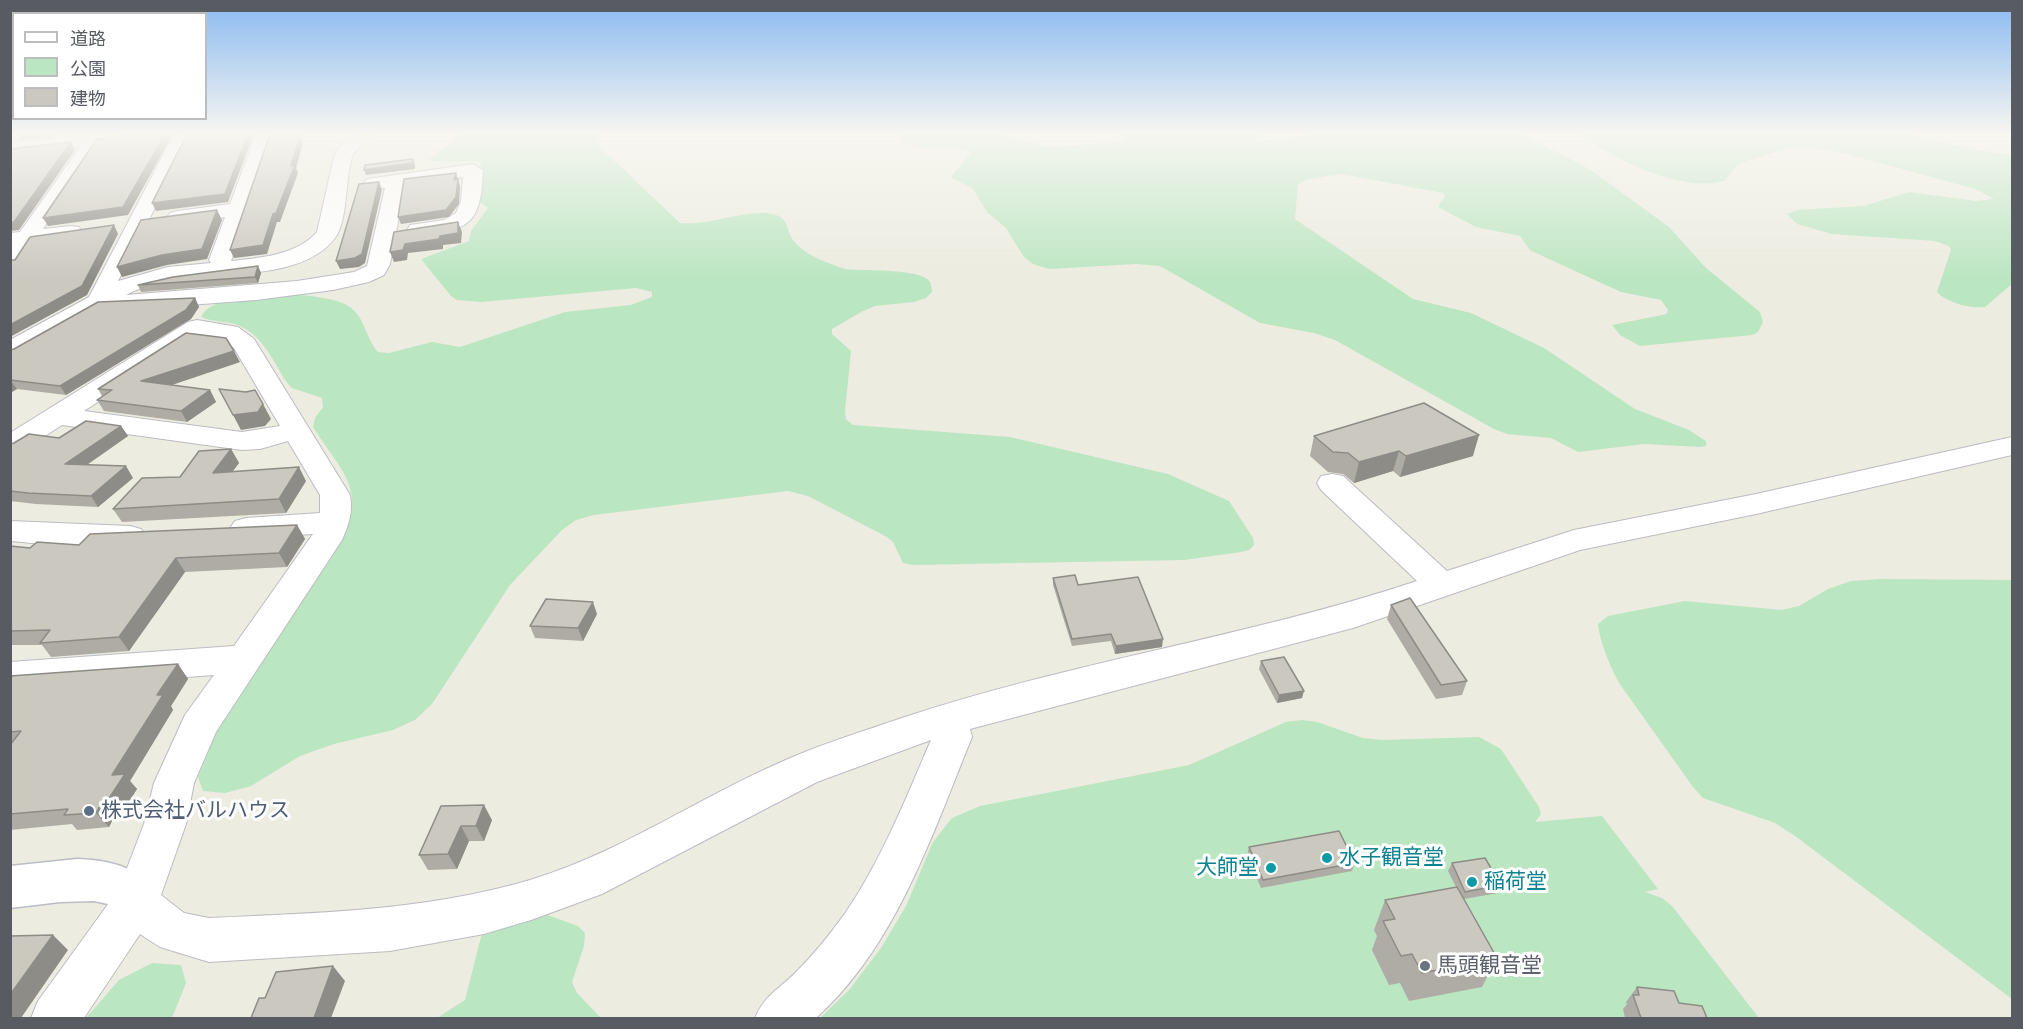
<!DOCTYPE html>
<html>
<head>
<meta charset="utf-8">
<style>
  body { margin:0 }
  #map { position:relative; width:2023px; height:1029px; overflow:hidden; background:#edece0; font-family:"Varela Round","Noto Sans JP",sans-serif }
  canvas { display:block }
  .frame { position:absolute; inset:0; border:12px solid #595b62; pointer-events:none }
  .legend { position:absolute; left:12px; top:12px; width:195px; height:108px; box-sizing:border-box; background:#fff; border:2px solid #bdbdc0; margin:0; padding:8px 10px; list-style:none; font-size:18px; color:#595b62 }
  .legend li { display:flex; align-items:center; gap:12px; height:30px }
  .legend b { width:30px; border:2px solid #bdbdc0 }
</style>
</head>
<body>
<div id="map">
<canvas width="2023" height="1029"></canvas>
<div class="frame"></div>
<ul class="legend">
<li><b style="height:8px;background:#fff"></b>道路</li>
<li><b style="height:16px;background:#bbe6c2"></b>公園</li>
<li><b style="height:16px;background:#cac8bf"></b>建物</li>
</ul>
</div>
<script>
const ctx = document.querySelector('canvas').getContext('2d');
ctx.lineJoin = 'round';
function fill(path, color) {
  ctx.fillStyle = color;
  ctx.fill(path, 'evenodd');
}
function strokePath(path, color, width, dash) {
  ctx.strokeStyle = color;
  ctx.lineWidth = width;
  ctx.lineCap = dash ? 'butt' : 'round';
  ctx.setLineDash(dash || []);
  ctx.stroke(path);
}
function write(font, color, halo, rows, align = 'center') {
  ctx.font = font + ' "Varela Round","Noto Sans JP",sans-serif';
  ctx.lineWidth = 6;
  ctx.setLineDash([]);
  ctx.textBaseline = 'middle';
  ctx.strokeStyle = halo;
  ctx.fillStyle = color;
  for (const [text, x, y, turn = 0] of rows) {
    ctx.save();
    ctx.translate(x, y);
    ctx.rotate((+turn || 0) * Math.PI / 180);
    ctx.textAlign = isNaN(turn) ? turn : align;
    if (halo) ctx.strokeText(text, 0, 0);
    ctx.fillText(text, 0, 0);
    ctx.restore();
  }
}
fill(new Path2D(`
  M460,134H601L598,138L601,148L680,223C710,227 748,207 776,215C788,218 787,232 793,240C804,255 828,263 845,269C861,271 922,268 930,282C931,284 932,290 932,292L926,298L914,302L875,306L863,311L832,329V334L851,351L845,411L846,419L853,425L1010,437L1168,474L1229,501L1253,538L1254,545L1249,550L1241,552L1184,560L912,565L903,563L893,542L887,537L808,496L788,491L594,515L576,520L562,530L510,585L432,704L415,720L393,730L334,744L300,756L251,786L225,793L203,791L198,777L220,724L343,539C367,488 340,470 313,427L315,418L323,407L322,398L292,388L287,383C273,361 261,331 234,324C223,321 212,322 201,317C214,287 318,291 345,304C366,315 364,336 378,352L389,353L432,342L460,347L565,312L631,305L652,297V292L636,288L481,302L457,300L451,296L421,259L469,241L471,231L488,208L480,202L481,163L479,161H428Z
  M897,134H1000L1049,147L1121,142L1124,139L1119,134H1263L1254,139L1260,141L1318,134H1523L1591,170L1669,227L1706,268L1760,312L1763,322L1758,332L1752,335L1640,346L1620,335L1612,325L1667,314L1668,310L1661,300L1621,292L1538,254L1530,250L1520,236L1476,227L1438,207L1445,196L1443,193L1342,174L1308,179L1298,184L1295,219L1413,299L1471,313L1544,348L1635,409L1689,430L1706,441V446L1700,447L1644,444L1578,452L1551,438L1507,434L1494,429L1335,340L1314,333L1260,323L1160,266L1136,264L1049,269L1033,264L1024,257L1006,228L987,212L973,189L951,177L971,152C951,140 909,158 897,134Z
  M1580,134H1908L1976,150L2012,155V284L1985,307C1971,309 1947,303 1937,292L1951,250L1949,246L1935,241L1832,234L1797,224L1787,214L1797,210L1864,206L1909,192L1976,201L1994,199L1975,189L1832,150L1800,147L1788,148L1738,164L1724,181C1681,193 1613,159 1580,134Z
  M1880,579L2012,580V999L1795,836L1775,823L1703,798L1693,787L1619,683C1610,666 1600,643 1598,624L1608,616L1685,601L1782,610L1799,606L1828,589L1851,581Z
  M1302,720L1317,722L1363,738L1382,740L1479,737L1501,749L1539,807L1541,814L1535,822L1602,816L1658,889L1645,892L1662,898L1672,906L1759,1018H820L849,990L881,948L906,906L933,842L952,818L980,806L1189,765L1286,722Z
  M545,914L578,926L585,933L584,946L572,982L577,993L601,1018H437L465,1000L481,937L488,925Z
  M152,963L181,965L186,983L172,1018H86L119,980Z`), '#bbe6c2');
const street = new Path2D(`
  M153,134L144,139L100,144L43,229L71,226L79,227L82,232L79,237L34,243L18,267L10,269V233L20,232L80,147L10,155V143L89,134Z
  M174,134H192L118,281L168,267L211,263L209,260L225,217L177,223L170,221L167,217L170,213L177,211L230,204L256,134H274L231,261C260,258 297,255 317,232L334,157L339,147L355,134H374C368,142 355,148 352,157C345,179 348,221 335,238C295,291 183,263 126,295L297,281L354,272L367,266L385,188L367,187L364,183L367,179L473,164L483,170C481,224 470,230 418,236L410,235L407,230L410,225L444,220L456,213L461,201L463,177L405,185L390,264L384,275L369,282L333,290L256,300L121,310L103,309L19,356L10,359V340L89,297Z
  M197,320L238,327L254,339L350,495C353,513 349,524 342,540L216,732L194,783L186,824L161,895L184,913L209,918C317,913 425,911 530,880C620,853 701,796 788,759C824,743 864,731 902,718C1070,662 1248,637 1417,581L1321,490L1317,483L1321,476L1332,474L1343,476L1447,571L1574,530L1756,494L2012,437V455L1756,514L1580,550L1353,628L970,729L972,737C932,835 896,946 816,1018H755C766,993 779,990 797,971C815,953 831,933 846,912C882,859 906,798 931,740L817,782L602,894L531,920L484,934L390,951L209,962L160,947L140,934L84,1018H31L38,1001L119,889L144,824L154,783L185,715L214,675L10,690V662L234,646L313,534L246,538L235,535L230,528L235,521L246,518L320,513V495L288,441L260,449L242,450L62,425L20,452L10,455V433L188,322ZM202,335L220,338L234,348L280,426L242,432L84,411Z
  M10,521L130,526L141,529L146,536L141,543C101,554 52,544 10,541Z`);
const secondary = new Path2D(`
  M10,134H21L17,140L10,142Z
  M77,859C110,860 146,868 161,900L154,915L137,921L120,915L108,904L94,901L60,902L10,908V866Z`);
strokePath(street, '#bbbcc3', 2);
strokePath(secondary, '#bbbdc5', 3);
fill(street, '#fff');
fill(secondary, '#fff');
fill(new Path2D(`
  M258,266L261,273L258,283L141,292L138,285Z
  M195,298L199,307L191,319L66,395L17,389L10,393V350Z
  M240,362L171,385L210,390L216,402L187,422L104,411L97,400L102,396L98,389Z
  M121,426L128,436L87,465L133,478L98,507L36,504L10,501V444L59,438Z
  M1314,436L1473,456L1400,477L1393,471L1354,483L1343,474L1328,472L1310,456Z
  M231,449L239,463L232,472L306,481L286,513L122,522L113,509L180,477Z
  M297,525L305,539L287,567L185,572L129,651L51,657L42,645H10V546L30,548L79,545Z
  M1053,578L1078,585L1162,647L1115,654L1111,641L1072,646L1053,585Z
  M1391,605L1467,681L1462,695L1436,699L1387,619Z
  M597,614L583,641L535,638L530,626Z
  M1261,661L1302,698L1277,703L1259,669Z
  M178,664L188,679L171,706L173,710L130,781L137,789L117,820L112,821L109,827L77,830L72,824L10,830V676Z
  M441,806L492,820L484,841H469L457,869L428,870L419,855Z
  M1249,847L1355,863L1352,871L1261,888L1247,855Z
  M1452,863L1501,885L1498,893L1464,899L1497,958L1482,987L1409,1001L1400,983L1389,985L1372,950L1377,936L1374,930L1385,900L1456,887L1448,871Z
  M1637,987L1679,1003L1707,1018H1625L1623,1009L1627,1004L1626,1002Z`), '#aeaca4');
fill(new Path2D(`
  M17,134H71L20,140Z
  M165,134H173L128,215L48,226L43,218Z
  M248,134H254L228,202L156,211L152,203Z
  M295,134H302L301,137L303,143L296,168L298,173L280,222H277L267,254L234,258L230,250L273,214L291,166L294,137Z
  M71,142L75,150L19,230L10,231V222Z
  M413,159L415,165V169L366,175L364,170Z
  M456,173L460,186L459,204L449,217L401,224L398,217L454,180Z
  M379,182L382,190L365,263L359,267L340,269L336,261Z
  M217,210L222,220L207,259L167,265L122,277L117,267Z
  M458,222L462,232L461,243L443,245V249L408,253L407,260L394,262L390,252L405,244Z
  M114,225L118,234L87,295L10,337V325Z
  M258,266L261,273L258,283L255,277Z
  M195,298L199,307L191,319L66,395L60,386Z
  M234,351L240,362L148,393L141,381Z
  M10,380L17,389L10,393Z
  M210,390L216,402L187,422L181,411Z
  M263,404L271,419L265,426L241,430L233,415Z
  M121,426L128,436L72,475L65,464Z
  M1479,435L1473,456L1400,477L1406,456Z
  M231,449L239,463L221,487L213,473Z
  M1399,451L1393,471L1354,483L1359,462Z
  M126,466L133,478L98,507L91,496Z
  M299,467L306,481L286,513L279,499Z
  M297,525L305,539L287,567L279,553Z
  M176,558L185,572L129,651L119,637Z
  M593,602L597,614L583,641L578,628Z
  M1163,639L1162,647L1115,654L1116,646Z
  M178,664L188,679L171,706L173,710L130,781L137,789L117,820L104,806L112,775L157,695Z
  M1304,691L1302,698L1277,703L1279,695Z
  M484,805L492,820L484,841L476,826Z
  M100,806L112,821L109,827L96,813Z
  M461,826L469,841L457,869L448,854Z
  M53,935L68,950L21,1018H10V995Z
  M333,966L345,981L331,1018H314Z`), '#8d8c86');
const building = new Path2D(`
  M140,134H165L123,207L43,218L97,139Z
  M187,134H248L225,194L152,203Z
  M270,134H295L294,137L300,136L291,166L295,165L276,213L273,214L263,245L230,250Z
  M71,142L14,222H10V149Z
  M413,159L412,163L364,170L365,165Z
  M456,173L454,180L458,179L456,197L446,210L398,217L404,179Z
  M379,182L362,254L355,258L336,261L359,184Z
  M217,210L202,249L162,255L117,267L141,220Z
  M458,222V233L440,236L439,239L405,244L403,250L390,252L394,232Z
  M114,225L82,286L10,325V260H15L30,237Z
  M258,266L255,277L138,285L173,277Z
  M195,298L186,310L60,386L10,380V350L14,349L98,302Z
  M186,333L226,338L234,351L141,381L210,390L181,411L97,400L112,390L98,389Z
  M219,389L246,392L255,390L263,404L258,412L233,415Z
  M1424,403L1479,435L1406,456L1399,451L1359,462L1348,453L1333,452L1314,436Z
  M86,421L121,426L65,464L126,466L91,496L28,493L10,491V444L14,443L29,434L59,438Z
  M231,449L213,473L299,467L279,499L113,509L142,478L180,477L199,451Z
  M297,525L279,553L176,558L119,637L40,643L50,630L10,631V546L30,548L37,542L79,545L90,534Z
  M1075,575L1078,585L1138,577L1163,639L1116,646L1111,634L1072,639L1053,578Z
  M1410,598L1467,681L1441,685L1391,605Z
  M546,599L593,602L578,628L530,626Z
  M1284,657L1304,691L1279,695L1261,661Z
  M178,664L157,695H163L112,775L125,774L104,806H100L96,813L64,815L68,809L10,814V745L21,731L10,732V676Z
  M484,805L476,826H461L448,854L419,855L441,806Z
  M1339,831L1355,863L1263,880L1249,847Z
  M1485,858L1501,885L1465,892L1452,863Z
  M1457,887L1497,958L1422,973L1412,954L1401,956L1383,921L1395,919L1385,900Z
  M53,935L10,995V936Z
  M333,966L314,1018H251L259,998H265L276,972Z
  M1637,987L1674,991L1679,1003L1702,1006L1707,1018H1641L1633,995H1639Z`);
fill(building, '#cac8bf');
strokePath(building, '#8d8c86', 1.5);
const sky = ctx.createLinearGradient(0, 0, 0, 278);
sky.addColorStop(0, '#8abaf1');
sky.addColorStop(0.48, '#f7f6f1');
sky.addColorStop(1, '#f7f6f100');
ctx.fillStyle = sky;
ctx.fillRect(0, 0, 2023, 278);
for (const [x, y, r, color] of [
  [89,811,6,"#5c6f8a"],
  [1327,858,6,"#0f9aa8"],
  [1271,868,6,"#0f9aa8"],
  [1472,882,6,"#0f9aa8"],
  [1425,966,6,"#6b7280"]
]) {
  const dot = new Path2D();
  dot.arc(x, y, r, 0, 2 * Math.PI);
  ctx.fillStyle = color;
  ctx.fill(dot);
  strokePath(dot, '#fff', 2);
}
write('21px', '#4e5e75', '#fff', [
  ["株式会社バルハウス",101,811]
], 'left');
write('21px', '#0d838f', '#fff', [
  ["水子観音堂",1339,858],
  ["大師堂",1259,868,"right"],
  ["稲荷堂",1484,882]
], 'left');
write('21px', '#5b616d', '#fff', [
  ["馬頭観音堂",1437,966]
], 'left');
</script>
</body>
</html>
